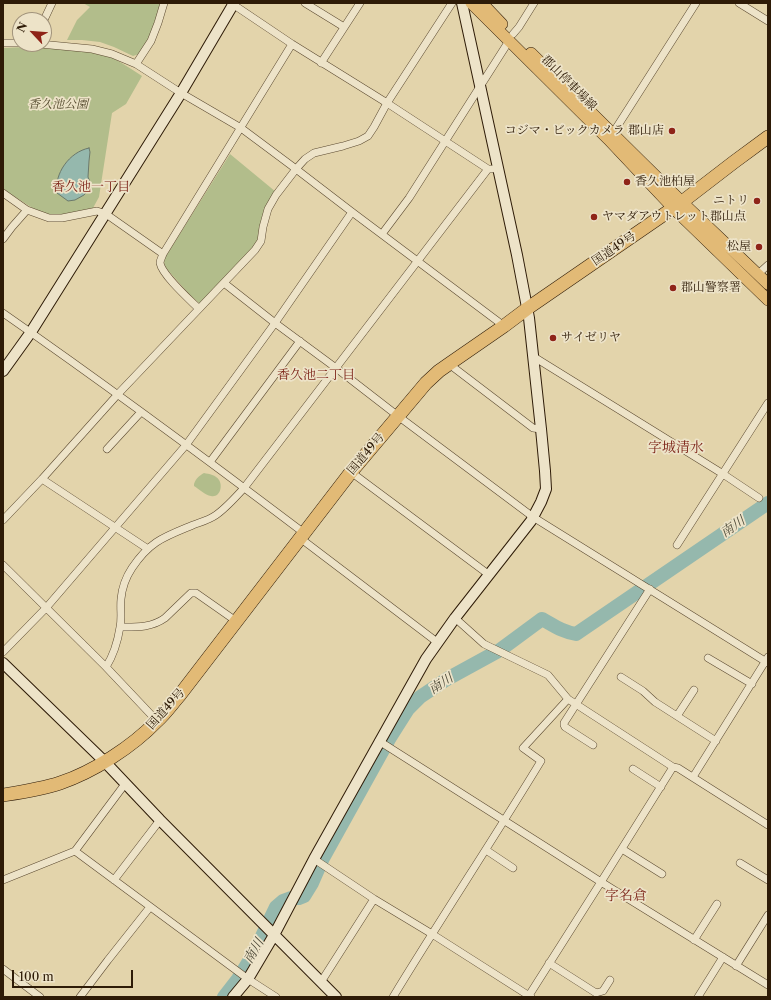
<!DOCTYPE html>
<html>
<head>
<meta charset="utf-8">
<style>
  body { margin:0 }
  #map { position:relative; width:771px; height:1000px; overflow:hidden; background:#e3d4ab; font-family:"Libre Caslon Text",serif }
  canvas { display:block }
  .frame { position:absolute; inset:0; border:4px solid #2e1b07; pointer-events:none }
  .north { position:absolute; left:12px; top:12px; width:40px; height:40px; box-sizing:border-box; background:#ede3c8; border:1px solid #a1937b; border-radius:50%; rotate:296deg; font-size:11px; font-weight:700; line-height:16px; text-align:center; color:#2e1b07 }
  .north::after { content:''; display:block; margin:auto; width:14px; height:18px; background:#8f2418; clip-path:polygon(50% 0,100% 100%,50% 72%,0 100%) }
  .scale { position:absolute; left:12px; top:970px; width:121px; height:18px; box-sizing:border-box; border:2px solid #2e1b07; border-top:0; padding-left:5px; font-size:12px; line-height:14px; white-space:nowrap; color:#2e1b07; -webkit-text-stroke:3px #ede3c8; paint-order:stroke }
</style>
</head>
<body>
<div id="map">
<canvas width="771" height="1000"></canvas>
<div class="frame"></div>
<div class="north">N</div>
<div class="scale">100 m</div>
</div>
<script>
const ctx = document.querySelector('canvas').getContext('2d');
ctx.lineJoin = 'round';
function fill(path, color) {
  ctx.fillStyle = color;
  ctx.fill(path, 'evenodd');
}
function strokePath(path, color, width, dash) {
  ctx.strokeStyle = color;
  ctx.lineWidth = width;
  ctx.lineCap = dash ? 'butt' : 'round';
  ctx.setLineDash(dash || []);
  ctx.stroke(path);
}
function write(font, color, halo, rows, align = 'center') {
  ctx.font = font + ' "Libre Caslon Text","Noto Serif JP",serif';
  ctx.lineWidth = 3.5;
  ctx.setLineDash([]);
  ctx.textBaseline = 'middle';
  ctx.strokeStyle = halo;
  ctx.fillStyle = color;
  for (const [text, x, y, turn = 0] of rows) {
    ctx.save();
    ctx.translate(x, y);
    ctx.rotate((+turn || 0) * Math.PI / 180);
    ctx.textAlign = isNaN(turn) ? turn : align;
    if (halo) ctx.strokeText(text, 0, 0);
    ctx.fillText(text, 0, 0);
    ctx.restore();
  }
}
fill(new Path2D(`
  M83,3H162L148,40L139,54L133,56L114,47L100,42L82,40H67L77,20L90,7Z
  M25,47C52,49 80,48 107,56C119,60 131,69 142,76L126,104L112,113L99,197L93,208L57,216L40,213L3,189V48Z
  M230,154L276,192L259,238L253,248L200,304L190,295L165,267L164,261L166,256Z
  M204,473C209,474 216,475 219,480C223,486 220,498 211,496C205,495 199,489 194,486V484C196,478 199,476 204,473Z`), '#b2bd8b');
const water = new Path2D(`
  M89,148L90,152L89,161L88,177L90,182L88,190L84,195L75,200L68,201L57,193C54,174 69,152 89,148Z`);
fill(water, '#95b8ad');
strokePath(water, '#6c796b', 1);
strokePath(new Path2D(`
  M224,997L238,979L253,955L276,907L283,901L291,898H299L304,896L312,883L323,858L389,739L408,709L420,697L447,679L500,650L542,619C555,626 561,631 576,634L768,503`), '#95b8ad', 14);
const street = new Path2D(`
  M231,3L292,44L387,103L488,169H492
  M305,3L344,27
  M739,3L768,21
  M44,20L52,3
  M513,34L519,27L534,3
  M3,43H20
  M40,44L92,49L112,54L136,64L181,93L241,128L296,169L352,212L504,326
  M321,63L360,3
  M136,64L151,41L158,23L164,3
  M610,136L613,133L696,3
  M3,193L27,210L49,218H62L97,211L106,214L163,254L292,44
  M382,234L409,198L509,41
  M3,239L12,227L27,210
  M163,254C162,257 160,260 160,263C162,275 190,300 199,309
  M758,274L768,265
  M224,283L275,323L336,368L398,416L533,517L768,663
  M3,313C105,384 205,458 304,533
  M534,357L723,474L759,498
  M449,364L533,428L541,429
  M107,449L141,412
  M210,462L300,341
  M351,472L488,574
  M42,479L148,549
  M3,520L42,479L118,394L255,250L261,241L263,227L268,209L276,195L296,169L305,159L314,153L343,146L359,141L368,136L374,127L387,103L452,3
  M300,538L437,642
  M677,545L768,403
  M3,565L106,667L157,721
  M455,618L484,644L548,675L568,699L673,767L678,768L768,825
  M120,627C136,627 151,628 165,618L191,593H196L236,621
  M3,652L46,608L186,445L275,323L352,212
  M708,658L752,684
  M106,667C113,656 118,640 120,627C122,618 120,609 121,599C122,588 126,577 132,568C150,541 164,537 193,525C201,522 209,520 216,515C226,508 235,498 244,488L488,169
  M621,677L643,691L655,702L716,741
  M677,716L694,690
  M379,741L601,882L768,985
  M593,745L565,727L564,725V723L650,589
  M633,769L661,787
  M693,777L768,657
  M622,849L662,874
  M486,850L513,868
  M75,851L248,979L276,997
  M314,859L374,899L432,934L531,997
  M740,863L768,880
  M3,880L75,851L125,784
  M114,880L160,820
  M694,940L717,904
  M549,963L596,993L603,991L610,980
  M736,966L768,915
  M3,969L40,997
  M321,982L374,899
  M80,997L108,960L150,907
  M393,997C441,918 493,840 541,761L523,748L568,699
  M528,997L601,882L673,767
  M698,997L723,957`);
const secondary = new Path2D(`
  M3,371L31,332L181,93L234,3
  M3,663L105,762L160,820L336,997
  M233,997L248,979L274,935L314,859L426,659L455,618L531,521L541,502L546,489L545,471L541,429L529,318L517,255L462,3`);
const primary = new Path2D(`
  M471,3L608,139L673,208L768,300
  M482,3L502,24
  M531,53L682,202L768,284`);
const highway = new Path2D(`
  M3,795C22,792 42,789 60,783C93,772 132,747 157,721C165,714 172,704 179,696L351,472L426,383L439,371L449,364L504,326L528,308L682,202L734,162L768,137`);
strokePath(street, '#5b4930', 8);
strokePath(secondary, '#2e1b07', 12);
strokePath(primary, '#2e1b07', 12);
strokePath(highway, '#2e1b07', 14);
strokePath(street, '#ede3c8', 7);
strokePath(secondary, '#ede3c8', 10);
strokePath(primary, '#e2ba76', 11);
strokePath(highway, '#e2ba76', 13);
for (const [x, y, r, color] of [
  [672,131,4,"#8f2418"],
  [627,182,4,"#8f2418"],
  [757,201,4,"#8f2418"],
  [594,217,4,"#8f2418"],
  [759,247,4,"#8f2418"],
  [673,288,4,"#8f2418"],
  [553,338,4,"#8f2418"]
]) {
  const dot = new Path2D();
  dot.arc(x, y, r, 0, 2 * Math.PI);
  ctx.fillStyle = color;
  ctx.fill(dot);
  strokePath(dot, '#ede3c8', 1.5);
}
write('12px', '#2e1b07', '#ede3c8', [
  ["郡山停車場線",569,83,45],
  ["国道49号",614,249,-34],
  ["国道49号",366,454,-50],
  ["国道49号",166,709,-48]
]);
write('italic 12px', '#564c2f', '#ede3c8', [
  ["香久池公園",58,105]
]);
write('12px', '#2e1b07', '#ede3c8', [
  ["コジマ・ビックカメラ 郡山店",664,131,"right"],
  ["香久池柏屋",635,182],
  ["ニトリ",749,201,"right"],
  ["ヤマダアウトレット郡山点",602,217],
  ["松屋",751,247,"right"],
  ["郡山警察署",681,288],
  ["サイゼリヤ",561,338]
], 'left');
write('13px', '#7a1f14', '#ede3c8', [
  ["香久池一丁目",91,187],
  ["香久池二丁目",316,375]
]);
write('italic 13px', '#4d4a39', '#ede3c8', [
  ["南川",733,527,-34],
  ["南川",441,684,-33],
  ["南川",254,951,-60]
]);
write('14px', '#7a1f14', '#ede3c8', [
  ["字城清水",676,448],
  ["字名倉",626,896]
]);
</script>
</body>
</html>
